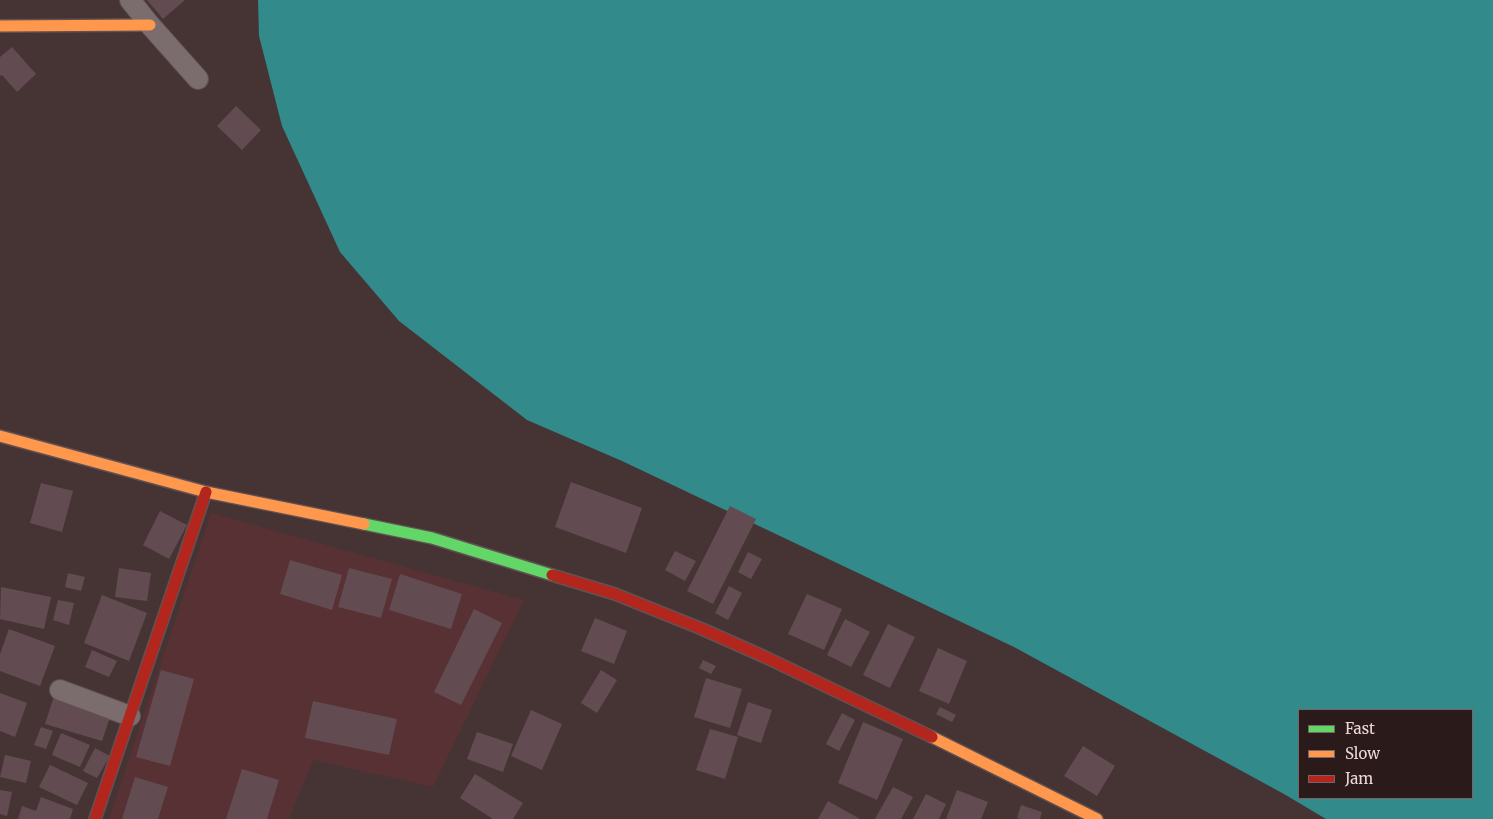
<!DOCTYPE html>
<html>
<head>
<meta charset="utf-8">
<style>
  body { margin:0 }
  #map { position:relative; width:1493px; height:819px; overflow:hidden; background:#463435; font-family:Merriweather,serif }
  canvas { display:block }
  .legend { position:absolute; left:1298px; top:709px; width:175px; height:90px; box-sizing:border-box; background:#2a1a1a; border:1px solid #786666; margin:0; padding:6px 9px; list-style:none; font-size:15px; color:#eed7d8 }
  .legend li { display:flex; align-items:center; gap:10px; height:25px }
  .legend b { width:25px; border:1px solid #786666 }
</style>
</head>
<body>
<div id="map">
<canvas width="1493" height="819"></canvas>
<ul class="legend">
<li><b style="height:6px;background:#63d668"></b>Fast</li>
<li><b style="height:6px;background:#ff974d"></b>Slow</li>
<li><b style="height:6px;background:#b3261e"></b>Jam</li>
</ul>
</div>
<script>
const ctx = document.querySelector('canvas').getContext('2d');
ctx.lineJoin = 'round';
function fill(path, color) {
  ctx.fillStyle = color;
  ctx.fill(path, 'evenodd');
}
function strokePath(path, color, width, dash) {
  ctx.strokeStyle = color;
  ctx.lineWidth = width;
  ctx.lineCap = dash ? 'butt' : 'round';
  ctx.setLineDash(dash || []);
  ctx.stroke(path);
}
fill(new Path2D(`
  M211,513L524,600L433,787L313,760L289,819H109Z`), '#573133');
fill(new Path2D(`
  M258,0H1493V819H1326L1284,794L1014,647L622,461L527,420L399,321L340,252L282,126L259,36ZM1299,710H1472V798H1299Z`), '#328a8b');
fill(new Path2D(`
  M147,0H185L163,19Z
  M12,47L36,74L17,92L2,75L0,76V57Z
  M236,106L261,130L242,150L217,126Z
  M571,482L642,508L626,553L555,527Z
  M41,483L73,491L62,532L30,523Z
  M730,506L756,519L713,604L687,591Z
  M160,511L187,525L169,559L143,545Z
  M675,551L696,561L685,581L665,570Z
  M748,552L762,559L751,579L738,572Z
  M290,560L342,575L332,610L280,594Z
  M119,568L151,573L147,601L115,597Z
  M349,568L392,579L381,618L338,607Z
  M68,573L85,577L81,591L65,587Z
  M400,574L462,594L451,629L389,610Z
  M729,586L742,593L728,620L715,613Z
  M1,587L51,597L44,629L0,619Z
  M807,594L842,609L824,650L788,634Z
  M102,595L147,613L129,661L84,643Z
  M58,600L74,603L69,625L53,620Z
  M474,609L502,623L461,705L434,692Z
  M595,618L627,631L614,664L581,651Z
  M845,619L870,632L851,667L827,655Z
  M888,624L915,637L890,688L863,675Z
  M9,629L55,646L40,686L0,671V654Z
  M938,648L967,661L949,704L919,691Z
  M92,650L117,661L109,677L85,667Z
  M703,660L716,666L711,674L699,668Z
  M161,670L194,679L170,766L136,757Z
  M601,670L617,680L597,713L581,703Z
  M706,678L742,689L730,728L694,717Z
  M0,693L27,703L15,737L0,731Z
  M54,696L111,714L102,741L45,724Z
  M313,701L397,719L389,755L305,738Z
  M748,702L772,710L761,743L737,735Z
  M940,707L956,715L952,722L936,714Z
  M531,710L562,724L542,770L511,756Z
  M842,713L855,720L839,751L826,744Z
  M863,722L903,739L877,800L838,783Z
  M41,727L53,731L46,749L34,745Z
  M710,729L738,737L725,779L696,770Z
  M477,732L513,744L503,772L467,759Z
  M61,733L90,745L80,767L52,755Z
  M1083,746L1115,766L1097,796L1064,776Z
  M95,748L110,756L97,778L83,771Z
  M5,755L31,761L26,783L0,777Z
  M50,765L88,783L77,805L39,787Z
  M242,769L279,780L267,819H226Z
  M475,774L523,803L513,819H493L460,798Z
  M135,777L168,787L158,819H122Z
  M893,787L913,797L901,819H875Z
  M0,790L12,792L7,816L0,814Z
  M957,790L988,802L981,819H946Z
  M926,794L946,804L939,819H913Z
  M41,797L73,809L70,819H18L22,806L36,811Z
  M828,801L860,819H818Z
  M1021,805L1042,812L1040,819H1021L1017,818Z`), '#624c52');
const street = new Path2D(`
  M130,0L150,25L198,79
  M60,690L130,716`);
const fast = new Path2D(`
  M364,524L432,538L552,575`);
const slow = new Path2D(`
  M0,26L150,25
  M0,436L206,492L364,524
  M932,737L1097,819`);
const jam = new Path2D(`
  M552,575L615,594L702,629L765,657L932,737
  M95,819L206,492`);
strokePath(street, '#625152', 22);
strokePath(fast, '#625152', 14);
strokePath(slow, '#625152', 14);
strokePath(jam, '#625152', 14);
strokePath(street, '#7b6d6d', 20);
strokePath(fast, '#63d668', 11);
strokePath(slow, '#ff974d', 11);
strokePath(jam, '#b3261e', 11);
</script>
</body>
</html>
